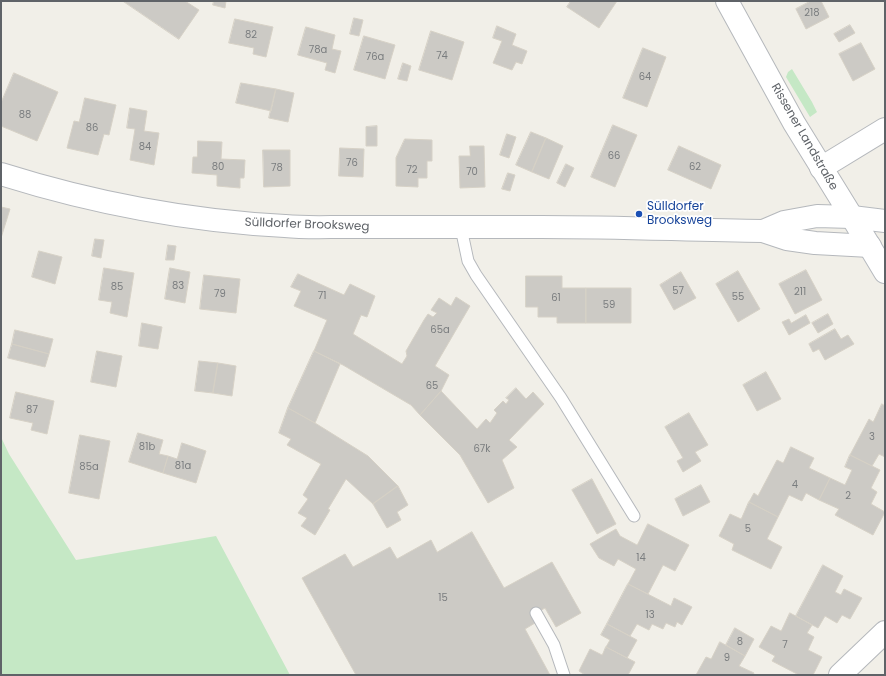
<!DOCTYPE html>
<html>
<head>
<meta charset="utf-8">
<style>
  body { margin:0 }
  #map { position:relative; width:886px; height:676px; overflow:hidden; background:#f1efe8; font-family:Poppins,sans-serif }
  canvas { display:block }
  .frame { position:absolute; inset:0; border:2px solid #5f6368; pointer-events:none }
</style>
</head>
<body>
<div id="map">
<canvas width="886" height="676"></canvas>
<div class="frame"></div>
</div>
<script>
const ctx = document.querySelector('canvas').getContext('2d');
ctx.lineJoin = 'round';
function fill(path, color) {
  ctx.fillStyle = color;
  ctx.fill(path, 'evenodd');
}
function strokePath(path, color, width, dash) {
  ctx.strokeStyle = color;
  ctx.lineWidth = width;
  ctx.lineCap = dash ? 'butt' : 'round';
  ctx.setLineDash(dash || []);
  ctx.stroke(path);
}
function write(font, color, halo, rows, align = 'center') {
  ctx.font = font + ' Poppins,sans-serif';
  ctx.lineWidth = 3.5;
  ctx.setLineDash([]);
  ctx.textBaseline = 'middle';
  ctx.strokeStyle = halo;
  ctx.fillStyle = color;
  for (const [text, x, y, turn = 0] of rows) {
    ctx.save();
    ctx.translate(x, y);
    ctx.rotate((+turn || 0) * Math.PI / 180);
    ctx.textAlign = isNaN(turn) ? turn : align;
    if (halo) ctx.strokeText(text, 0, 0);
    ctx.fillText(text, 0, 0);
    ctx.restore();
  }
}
fill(new Path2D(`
  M792,69L812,102L817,112L810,117L786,77L788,72Z
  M1,437L9,454L76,560L216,536L290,675H1Z`), '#c5e8c5');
const building = new Path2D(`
  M123,1H185L199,10L179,39Z
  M214,1H226L225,8L213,5Z
  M571,1H617L599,28L567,7Z
  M811,1H821L829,17L806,29L796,9Z
  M354,18L363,20L359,36L350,34Z
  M235,19L273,27L266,57L253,54L254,48L229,43Z
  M850,25L855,33L839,42L834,34Z
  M497,26L516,34L512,45L527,51L522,64L516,62L512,70L493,63L502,41L493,38Z
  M306,27L335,35L332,49L341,51L335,73L325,70L327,63L298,55Z
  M431,31L464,42L452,80L419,70Z
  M364,36L395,45L385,79L354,70Z
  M861,43L875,69L853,81L839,54Z
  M643,48L666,57L647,107L623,98Z
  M403,63L411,66L407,81L398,79Z
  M14,73L58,92L37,141L1,126V103Z
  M241,83L276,89L271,111L236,103Z
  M276,89L294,93L288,122L269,118Z
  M85,98L116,105L109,135L104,134L98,155L67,148L74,121L79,122Z
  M130,108L147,111L144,131L159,133L154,165L130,160L135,129L127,128Z
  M613,125L637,135L615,187L591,177Z
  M377,126V146H366V127Z
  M531,132L546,138L532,172L516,165Z
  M507,134L516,137L509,158L500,155Z
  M546,138L563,146L549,179L532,172Z
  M405,139L432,140V161H427V178H418V187L396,186V158Z
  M198,141L222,142L221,159L245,160L244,178H240V188L217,186V175L192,173L193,157H197Z
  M470,146H484L485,187L460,188L459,156H470Z
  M679,146L721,165L711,189L668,170Z
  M340,148L364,149L363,177L339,176Z
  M263,150H290V186L264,187Z
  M566,164L574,168L565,187L557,183Z
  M508,173L515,175L510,191L502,189Z
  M1,207L10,209L1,238Z
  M95,239L104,240L101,258L92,256Z
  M168,245L176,246L174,260H166Z
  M39,251L62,257L55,284L32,277Z
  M104,268L134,273L127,317L110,313L112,302L99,300Z
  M170,268L190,272L185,303L165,299Z
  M806,270L822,300L795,314L779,284Z
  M738,271L760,309L738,322L716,284Z
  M681,272L696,298L674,310L660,285Z
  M298,274L344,295L350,284L375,296L367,317L361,315L353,334L402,364L407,356L406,351L424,320L428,314L433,317L437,313L431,310L439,298L451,306L456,297L470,306L435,366L449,375L441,391L420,415L411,405L343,365L314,351L327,320L294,306L301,291L291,287Z
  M204,275L240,279L236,313L200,309Z
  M526,276H562V288H586V323H557V317H538V307H526Z
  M586,288H631V323H586Z
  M828,314L833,324L818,333L812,323Z
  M806,315L810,323L789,335L782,322L789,319L791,323Z
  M142,323L162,327L158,349L139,346Z
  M835,329L841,339L848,335L854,344L825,360L819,349L813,352L809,344Z
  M15,330L53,339L49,354L12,344Z
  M12,344L49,354L45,367L8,358Z
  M97,351L122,356L116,387L91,382Z
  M314,351L340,364L315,423L288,408Z
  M199,361L218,363L213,393L195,391Z
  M218,363L236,366L232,396L213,393Z
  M766,372L781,399L757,411L743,385Z
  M516,388L526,399L533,392L544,404L509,440L517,447L502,460L514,488L488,503L460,455L420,415L441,391L477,429L486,419L490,423L497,413L494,410L503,401L506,404L509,400L506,398Z
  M16,392L54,401L47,434L31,430L33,423L10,418Z
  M882,404L885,406V457L879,454L872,466L850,455L869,419L873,422Z
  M288,408L315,423L368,456L398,486L373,504L346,479L328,509L330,510L315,535L301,526L307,518L298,513L308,499L303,495L321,464L287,445L291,439L279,433Z
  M689,413L708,445L695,452L701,461L683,472L677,461L683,458L665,427Z
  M138,433L163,440L159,454L168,456L163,473L129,462Z
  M80,435L110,441L99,499L69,493Z
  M182,443L206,451L196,483L163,473L168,456L177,459Z
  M791,447L814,458L809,468L830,478L819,500L806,493L802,501L789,495L778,517L749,502L754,493L758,496L777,460L783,463Z
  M850,455L880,470L871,488L877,492L871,504L885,512L873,535L835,515L839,509L819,500L830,478L845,485L852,470L845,467Z
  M592,479L616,524L597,534L572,490Z
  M701,485L710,502L683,516L675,499Z
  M398,486L408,505L397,512L401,520L387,528L373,504Z
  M749,502L778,517L767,539L782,547L771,569L732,550L734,544L719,536L730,514L741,519Z
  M648,524L689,545L675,571L663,565L648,594L628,584L636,569L618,559L614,566L599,558L590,544L616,529L620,536L637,545Z
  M472,532L504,588L552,562L581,613L556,627L545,608L531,616L535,623L525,629L550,675H356L302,578L345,554L353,567L390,547L397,559L431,540L437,552Z
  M823,565L843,576L835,592L841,595L844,589L862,598L850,619L842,615L837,623L825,616L818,628L796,616Z
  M628,584L671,606L674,598L692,607L682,625L677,622L675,627L666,623L663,629L652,624L649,630L637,624L630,636L607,624Z
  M790,613L812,625L807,633L814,637L808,650L822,657L813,675H799L772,661L775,656L759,647L771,626L781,631Z
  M607,624L637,640L627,658L606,647L610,640L601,635Z
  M735,628L754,639L745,656L726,645Z
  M720,642L745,656L739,666L754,673L753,675H696L706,657L711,659Z
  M606,647L635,662L628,675H585L579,671L590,649L602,655Z`);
fill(building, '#cccac5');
strokePath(building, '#d6d1c6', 1);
const service = new Path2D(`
  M461,228L468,261L476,275L561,398L634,516
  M536,613L554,645L564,675`);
const minor = new Path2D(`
  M821,168L885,129
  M840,675L885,632`);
const tertiary = new Path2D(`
  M727,1L794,123L852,217
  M1,174C93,203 189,221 285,226C305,228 326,227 346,227C404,227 462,227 520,227C601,226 682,230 763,231L787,239L815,243L870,246
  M763,231L784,222L817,216L852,217`);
const secondary = new Path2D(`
  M852,217L885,272
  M852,217L885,221`);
strokePath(service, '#b5b8bc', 13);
strokePath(minor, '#b5b8bc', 24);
strokePath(tertiary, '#b5b8bc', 24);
strokePath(secondary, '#b6babf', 24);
strokePath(service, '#fff', 11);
strokePath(minor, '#fff', 22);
strokePath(tertiary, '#fff', 22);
strokePath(secondary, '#fff', 22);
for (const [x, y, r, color] of [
  [639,214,4,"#1a4fb4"]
]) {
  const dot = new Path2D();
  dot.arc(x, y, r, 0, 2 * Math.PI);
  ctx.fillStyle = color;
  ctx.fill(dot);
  strokePath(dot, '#fff', 1.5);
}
write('10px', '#7a7d7f', null, [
  ["218",812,13],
  ["82",251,35],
  ["78a",318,50],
  ["74",442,56],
  ["76a",375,57],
  ["64",645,77],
  ["88",25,115],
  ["86",92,128],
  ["84",145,147],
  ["66",614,156],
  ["76",352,163],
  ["80",218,167],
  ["62",695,167],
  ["78",277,168],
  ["72",412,170],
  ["70",472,172],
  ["83",178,286],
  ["85",117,287],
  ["57",678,291],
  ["211",800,292],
  ["79",220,294],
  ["71",322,296],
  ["55",738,297],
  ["61",556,298],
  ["59",609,305],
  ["65a",440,330],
  ["65",432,386],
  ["87",32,410],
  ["3",872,437],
  ["81b",147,447],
  ["67k",482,449],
  ["81a",183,466],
  ["85a",89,467],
  ["4",795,485],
  ["2",848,496],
  ["5",748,529],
  ["14",641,558],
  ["15",443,598],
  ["13",650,615],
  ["8",740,642],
  ["7",785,645],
  ["9",727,658]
]);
write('12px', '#5f6368', '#fff', [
  ["Rissener Landstraße",804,137,60],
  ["Sülldorfer Brooksweg",307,225,2]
]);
write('12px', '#164399', '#fff', [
  ["Sülldorfer",647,207],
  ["Brooksweg",647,221]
], 'left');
</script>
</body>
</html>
